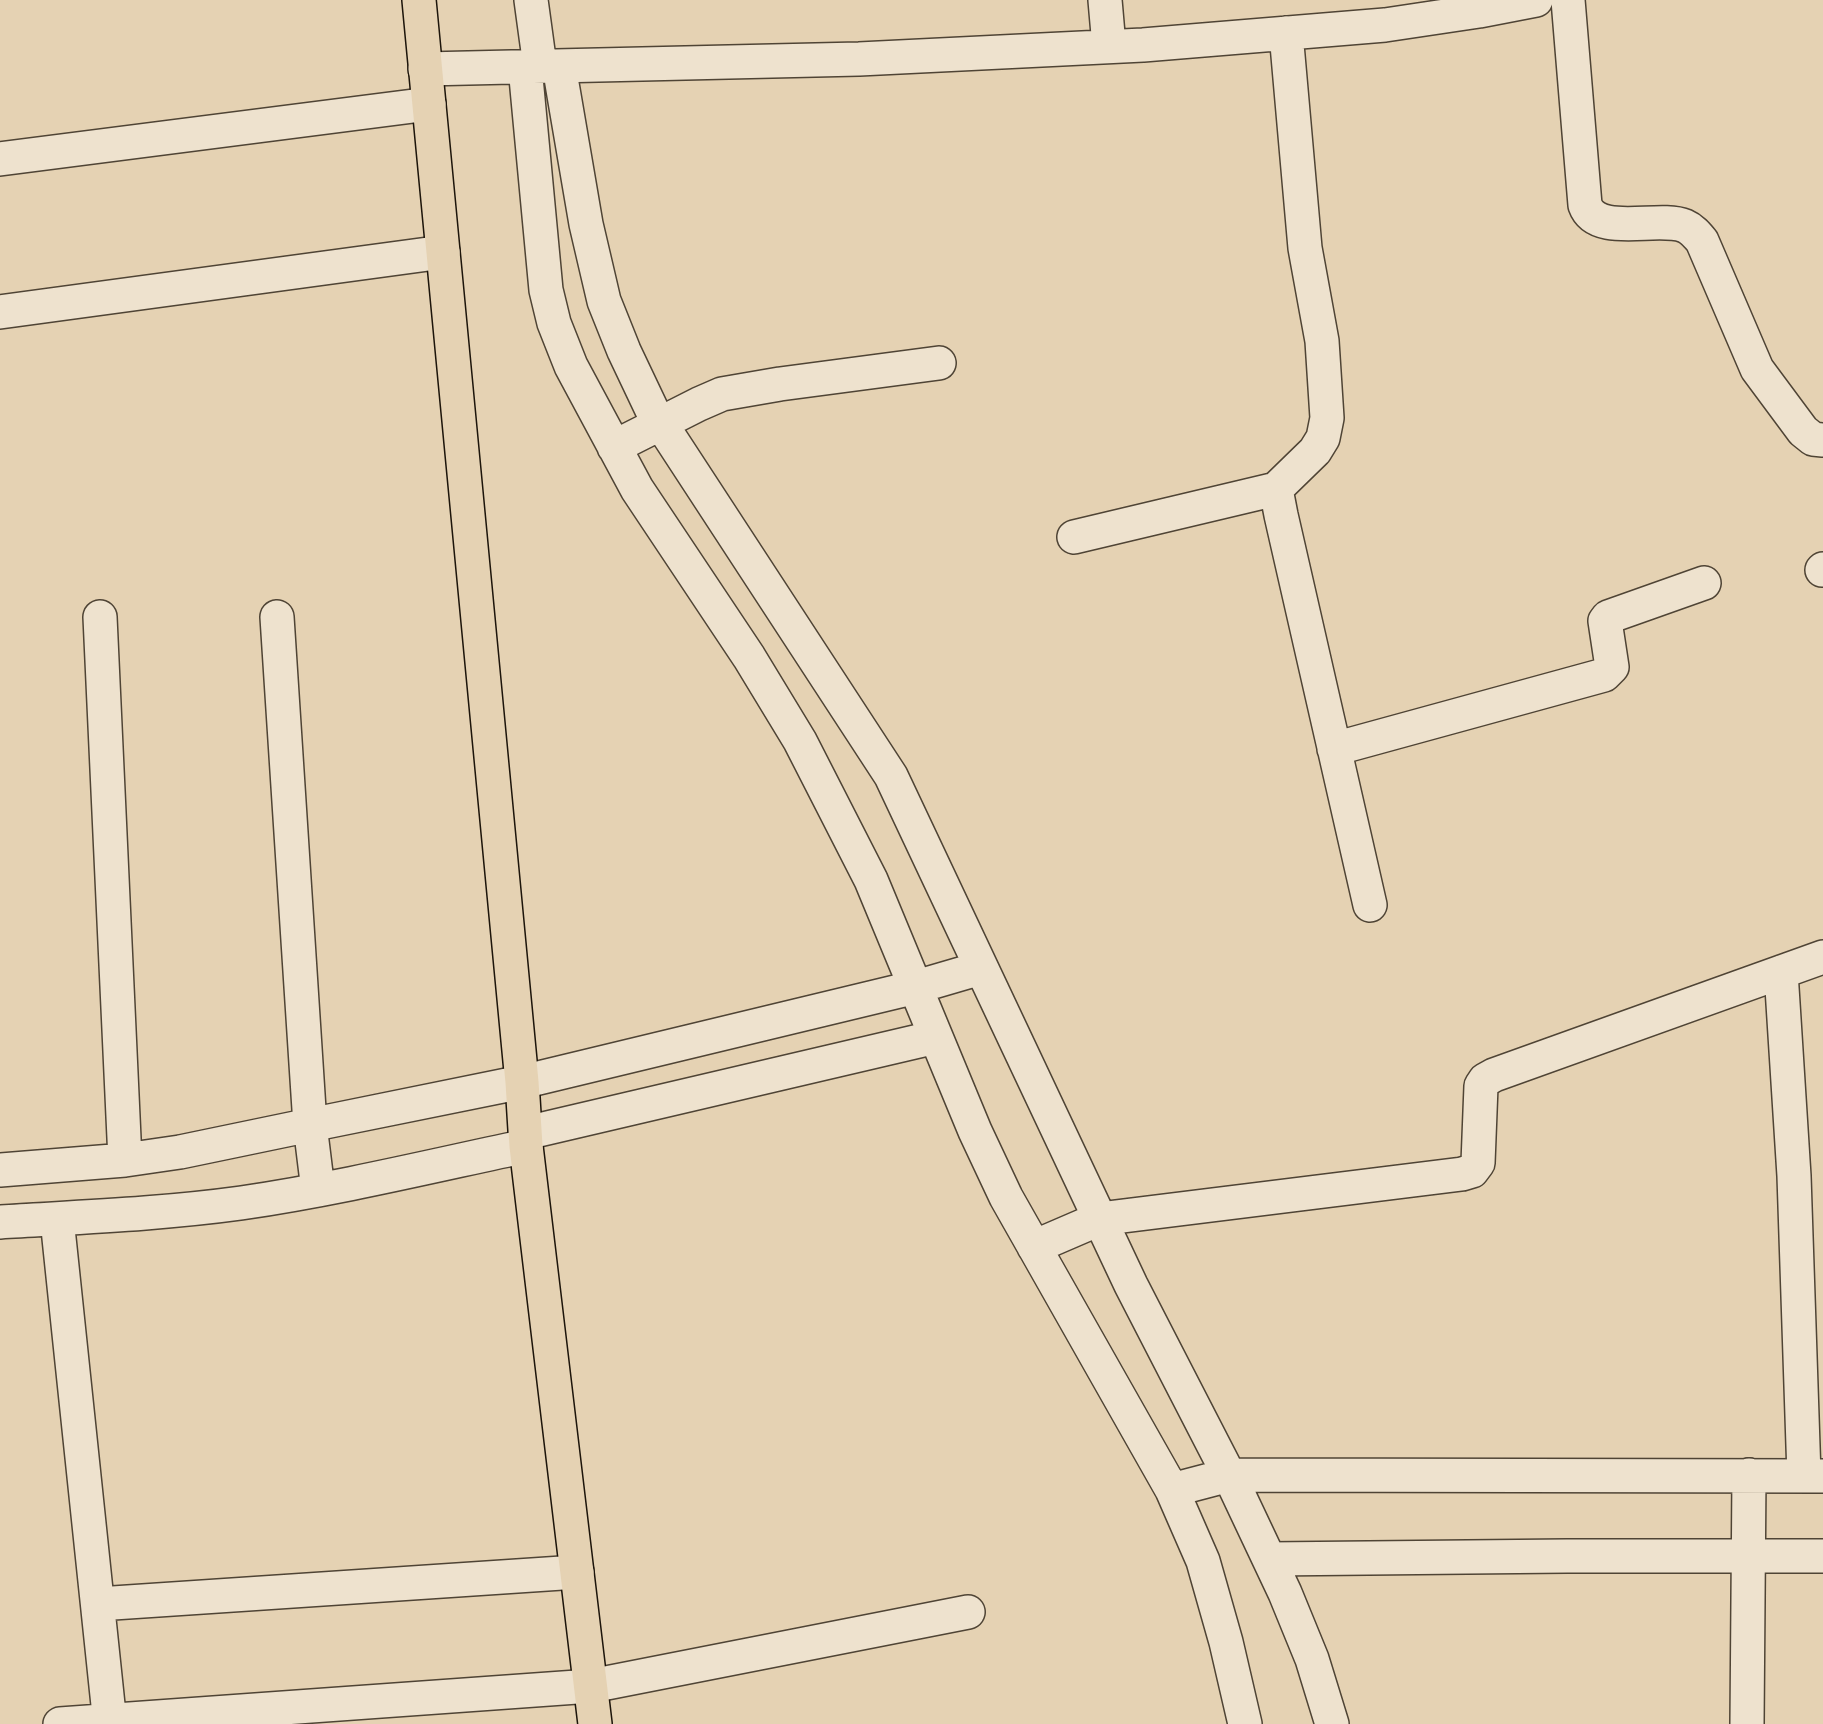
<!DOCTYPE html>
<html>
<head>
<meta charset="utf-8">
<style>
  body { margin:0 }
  canvas { display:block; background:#e5d2b3 }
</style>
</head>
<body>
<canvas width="1823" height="1724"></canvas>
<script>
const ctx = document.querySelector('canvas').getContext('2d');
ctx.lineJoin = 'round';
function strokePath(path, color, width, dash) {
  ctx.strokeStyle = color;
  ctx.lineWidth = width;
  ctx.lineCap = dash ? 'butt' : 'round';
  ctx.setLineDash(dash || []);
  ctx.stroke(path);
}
const minor = new Path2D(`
  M531,0L540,66
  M1105,0L1109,46
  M1568,0L1585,205C1597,238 1658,215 1685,226C1692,229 1697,235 1702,241L1757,369L1803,431L1813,439L1823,440
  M1286,33L1305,248L1322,341L1327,418L1323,438L1315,451L1276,489L1281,515L1370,905
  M559,66L586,224L604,301L624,351L652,410L891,776L1131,1285L1234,1485L1285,1593L1312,1659L1332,1724
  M525,67L546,290L554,323L571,366L637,489L749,657L800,741L871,880L975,1131L1006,1197L1172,1490L1203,1561L1226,1642L1245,1724
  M425,69L859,59L1143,45L1385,25L1479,11L1536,0
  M0,159L429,104
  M0,312L443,252
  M614,447L699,404L722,394L780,384L939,363
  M1074,537L1276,489
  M1822,570L1823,569
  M100,617L125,1160
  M277,617L310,1125L318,1190
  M1334,749L1604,675L1612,667L1605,621L1608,617L1704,583
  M1781,972L1794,1176L1804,1476
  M526,1133L936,1037
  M0,1170L125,1160L180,1152L310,1125L522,1082L916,987L981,968
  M57,1219L110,1724
  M0,1222C80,1217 161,1214 241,1203C337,1189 432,1166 526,1146
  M1034,1247L1099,1219L1462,1174L1472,1171L1478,1163L1481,1086L1485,1080L1494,1075L1823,957
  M1172,1490L1229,1475L1823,1476
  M1269,1559L1567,1556H1823
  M98,1604L577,1572
  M60,1724L591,1686L968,1612
  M1747,1724L1749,1475`);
const major = new Path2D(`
  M419,0L522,1082L526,1146L595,1724`);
strokePath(minor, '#4f4435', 36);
strokePath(major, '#1d150b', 36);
strokePath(minor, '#eee2ce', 33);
strokePath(major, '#e5d2b3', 33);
</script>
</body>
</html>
